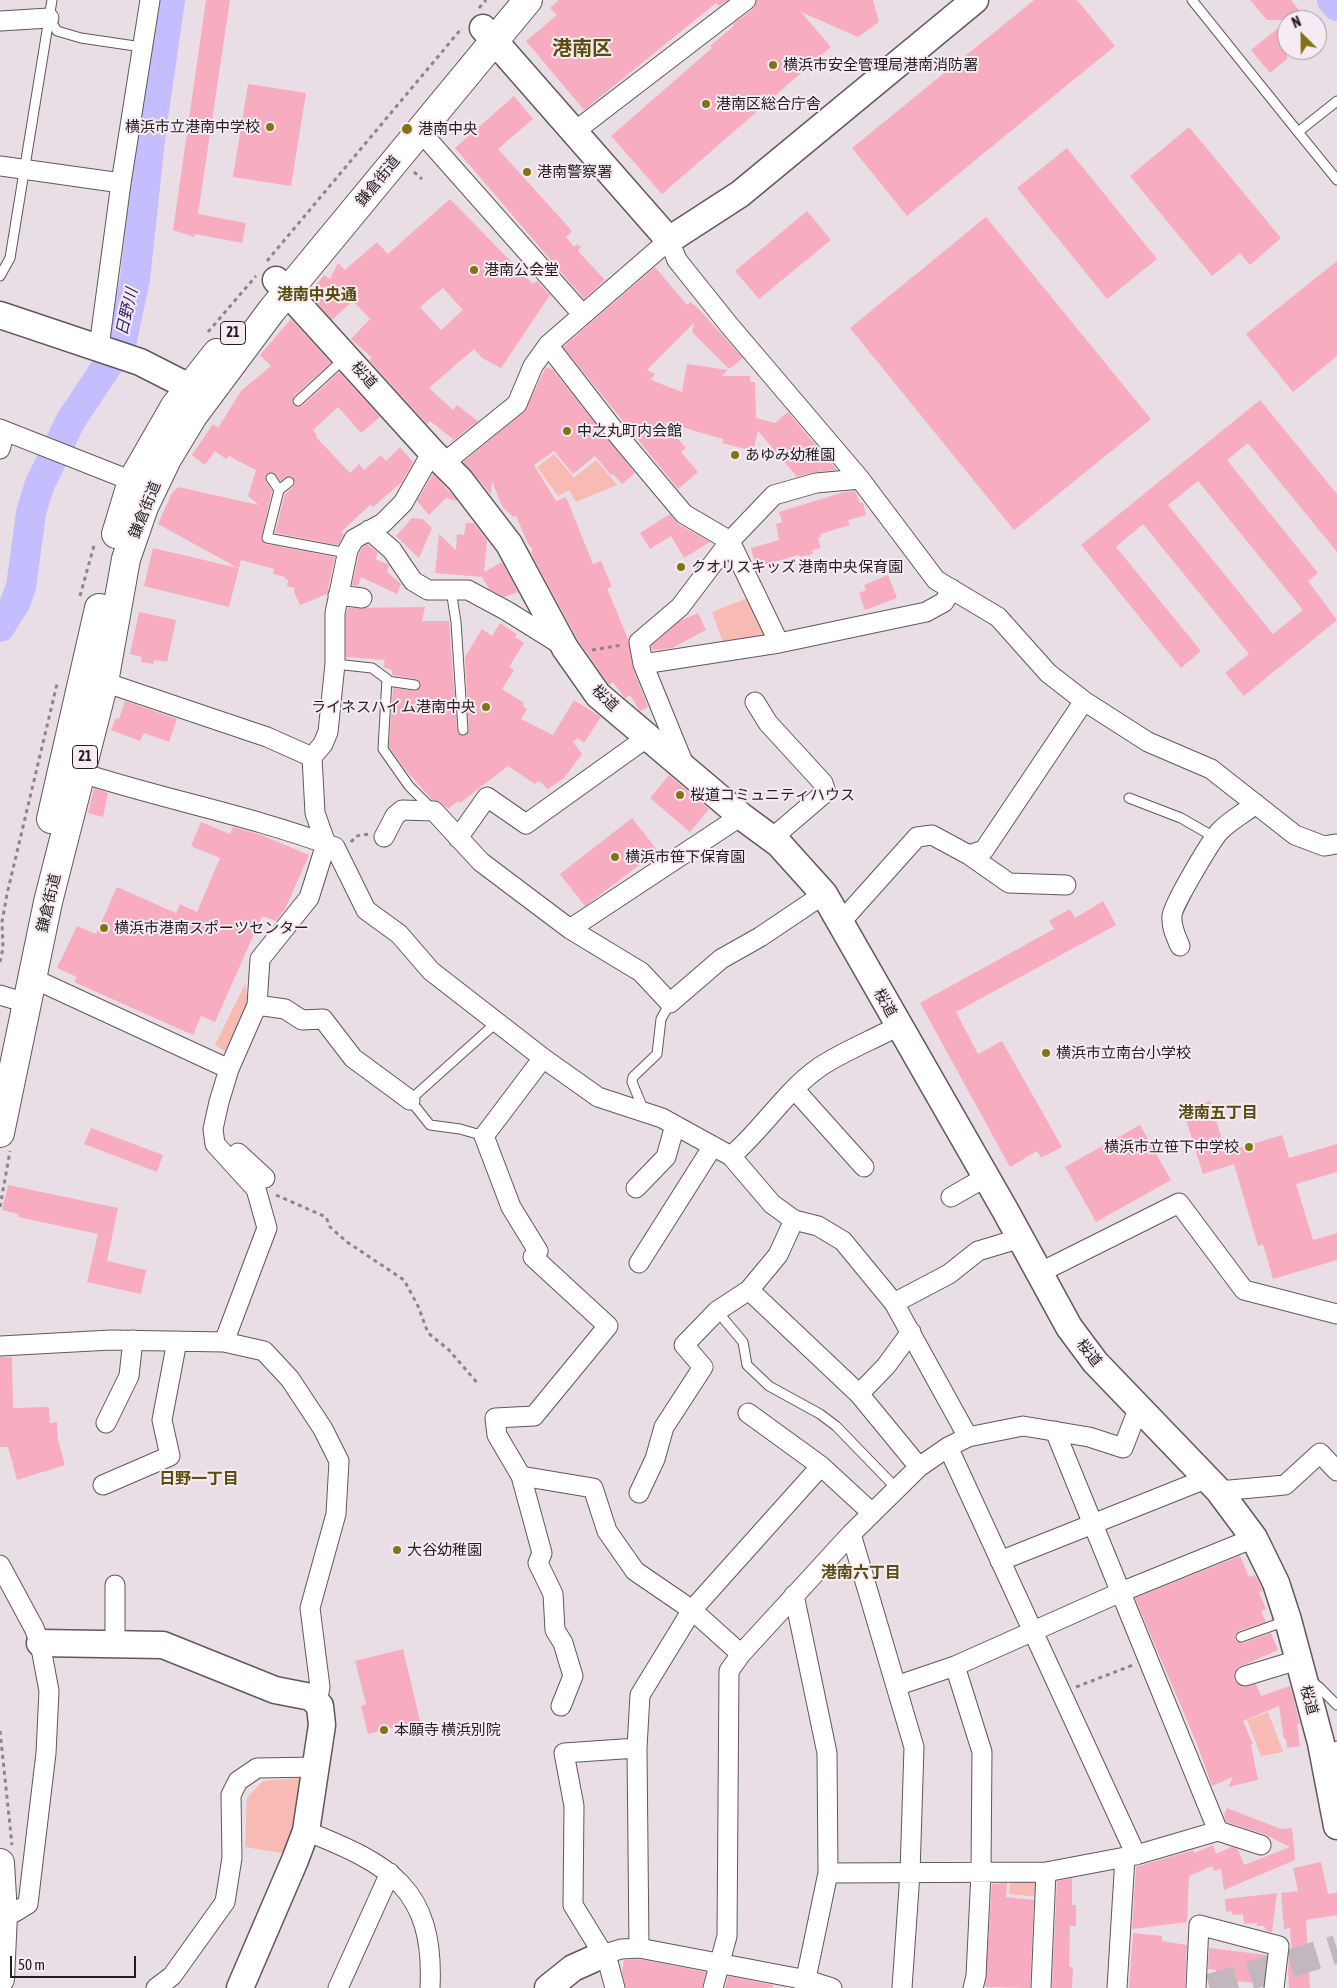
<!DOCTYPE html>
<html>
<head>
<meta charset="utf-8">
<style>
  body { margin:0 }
  #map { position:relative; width:1337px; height:1988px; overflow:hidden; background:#eadee6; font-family:"Asap Condensed",sans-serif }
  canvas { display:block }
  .north { position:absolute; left:1277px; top:10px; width:50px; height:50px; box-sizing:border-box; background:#f7ebf3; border:1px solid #a1999f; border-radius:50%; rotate:337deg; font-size:14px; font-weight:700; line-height:20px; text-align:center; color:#211d20 }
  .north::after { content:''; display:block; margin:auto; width:18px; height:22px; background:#827314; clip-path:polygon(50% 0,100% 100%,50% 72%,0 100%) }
  .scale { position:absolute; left:10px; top:1956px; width:126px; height:22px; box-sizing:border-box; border:2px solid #211d20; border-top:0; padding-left:6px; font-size:15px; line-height:18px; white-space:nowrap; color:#211d20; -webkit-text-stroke:4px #f7ebf3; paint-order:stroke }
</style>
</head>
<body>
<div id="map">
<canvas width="1337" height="1988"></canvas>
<div class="north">N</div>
<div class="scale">50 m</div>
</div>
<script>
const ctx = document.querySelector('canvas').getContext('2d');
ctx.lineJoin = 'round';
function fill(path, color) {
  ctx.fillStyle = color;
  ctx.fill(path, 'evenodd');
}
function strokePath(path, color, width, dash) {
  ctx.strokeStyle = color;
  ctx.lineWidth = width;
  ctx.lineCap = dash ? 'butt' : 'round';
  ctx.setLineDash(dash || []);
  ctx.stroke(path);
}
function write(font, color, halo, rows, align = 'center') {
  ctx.font = font + ' "Asap Condensed","Noto Sans JP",sans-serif';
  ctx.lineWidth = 4;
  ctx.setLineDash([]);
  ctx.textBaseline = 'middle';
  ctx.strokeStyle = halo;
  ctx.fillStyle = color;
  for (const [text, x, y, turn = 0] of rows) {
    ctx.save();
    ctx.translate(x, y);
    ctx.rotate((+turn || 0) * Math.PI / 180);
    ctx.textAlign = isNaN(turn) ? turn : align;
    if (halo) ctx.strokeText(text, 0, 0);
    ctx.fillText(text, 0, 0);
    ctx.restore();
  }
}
fill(new Path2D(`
  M554,454L574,478L596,460L617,485L576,502L569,490L558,496L537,467Z
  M748,598L769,635L723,643L712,612Z
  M245,984L249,1005L231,1055L215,1045Z
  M1268,1712L1283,1752L1261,1756L1247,1720Z
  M307,1777L287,1854L245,1847L247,1798L263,1781Z
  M1010,1877H1035L1039,1883L1038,1897L1009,1894Z`), '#f8bbb4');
strokePath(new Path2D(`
  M1332,0L1337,6
  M0,627L15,603L21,587L31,513L39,486L71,420L111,360L122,340L135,279L151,131L170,0`), '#c4bdfe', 30);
fill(new Path2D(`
  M206,0H230L198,214L246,223L242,243L195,234L194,237L173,230Z
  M559,0H728L719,6L716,3L584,110L526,41L557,15L550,8Z
  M757,0H873L879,22L858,37L801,12L831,47L662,194L611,136L712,48L710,46L734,26L733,24L753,9Z
  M1034,0H1077L1115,46L907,216L852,148Z
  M1250,0H1291L1307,20H1267Z
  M1287,21V59L1270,73L1251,50Z
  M248,84L306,93L291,186L233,177Z
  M514,96L533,119L498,149L572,231L566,237L574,247L577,244L581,247L578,251L605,280L584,299L455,148Z
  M1189,127L1281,238L1250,265L1240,253L1212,276L1130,176Z
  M1067,148L1157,259L1107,299L1017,188Z
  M450,199L533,284L537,281L550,295L501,368L482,358L474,349L429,388L453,410L457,405L478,421L449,444L453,439L430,421L427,424L369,360L372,358L351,339L370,319L353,301L332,320L309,294L324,275L330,279L338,263L345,270L377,242L388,254ZM443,288L463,310L441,330L420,307Z
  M807,211L831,240L759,299L735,271Z
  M986,217L1151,419L1014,530L850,328Z
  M1337,261V356L1293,392L1246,334Z
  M655,267L687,305L690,302L697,307L743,358L729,369L692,332L694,323L647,370L655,374L651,380L682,392L687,364L728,370L721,376H750V382H755L756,418L775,423L788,412L837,470L815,472L797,477L758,431L753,451L722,443L723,439L664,422L686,448L681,452L698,472L678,489L563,347Z
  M291,319L331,363L294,396L292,402L294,406H302L339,372L380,417L361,433L338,407L313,430L317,435L316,437L350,473L359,464L364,470L381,455L386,461L400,447L413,462L402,482L373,507L370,505L341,532L344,534L338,545L275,533L285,494L293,487L295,482L291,476L280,481L273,472L266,475V481L272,491L261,540L266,544L335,557L327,594L300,605L294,592L295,588L287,586L288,580L285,579V577L273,574L274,569L241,560L229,607L144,586L153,548L238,568L158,524L172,493L178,487L259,505L248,496L256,470L229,456L226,459L215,451L205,465L192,455L213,424L218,428L241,391L271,366L260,355Z
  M546,367L553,370L635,473L622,484L613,474L611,475L595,456L573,474L554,451L534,465L556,501L566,497L593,564L601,561L612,587L607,588L628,639L633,668L648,707L640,711L630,695L625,698L613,682L609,685L578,640L534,559L531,552L533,550L528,544L516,516L513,517L502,506L492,481L491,494L463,462L524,412Z
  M1260,400L1337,494V552L1248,443L1227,460L1318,573L1308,581L1337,620L1244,696L1225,673L1249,654L1143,524L1116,547L1201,651L1181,668L1081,545ZM1198,481L1303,610L1273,634L1168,505Z
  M433,474L458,501L446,498L429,515L417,501Z
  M855,491L860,503H863L866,515L848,520L850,525L820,534L821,537L818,538L821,548L812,550L813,554L800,557L799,555L756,567L751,548L779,540L776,524L782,522L779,512L844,492Z
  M670,514L678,524L710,542L684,558L671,536L650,549L640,533Z
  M412,518L423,519L432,528L419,558L396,536Z
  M466,523H474L487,540L484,572L502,562L518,592L504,597L489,589L482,577L435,573L439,534L456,550L457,534L464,535Z
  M367,544L378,553L375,559L389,565L387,572L401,584L397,594L361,577L358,586L352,585L359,554L362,547Z
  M888,575L897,598L865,610L859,593L866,590L864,585Z
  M425,607L422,621H449L457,730L460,735H466L469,730L465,657L482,629L492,636L500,623L517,634L515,637L524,643L509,667L514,670L502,689L524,703L523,706L527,709L521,719L553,735L574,700L601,717L584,743L578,738L573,742L582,754L564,778L548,789L539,781L535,784L508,766L460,803L458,801L448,809L439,801L432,800L404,768L389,747L393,688L417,691L420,688L421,683L416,679L392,675V670L383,667L385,660L346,657V614L348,608Z
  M139,612L176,620L167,662L154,660L153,664L141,662L142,657L130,654Z
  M698,613L706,630L672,648L652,650L651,646L680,621Z
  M125,701L177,719L169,742L144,733L140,741L111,730L116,718L119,719Z
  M669,775L709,809L690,832L650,798Z
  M94,788L108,793L103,817L88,813Z
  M632,818L658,851L585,906L560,874Z
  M201,822L230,834L233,827L261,835L309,855L285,909L276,921L262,916L215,1022L201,1016L193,1035L74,982L77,977L57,968L77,926L96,934L117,887L176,913L180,904L197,912L220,858L191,846Z
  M1103,901L1116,925L956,1012L978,1054L1002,1041L1062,1147L1041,1158L1037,1151L1010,1167L920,1003L1054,929L1049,921L1070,909L1075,918Z
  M1210,1101L1226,1152L1282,1135L1289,1158L1337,1144V1172L1296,1184L1313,1240L1337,1233V1260L1273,1279L1263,1244L1258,1246L1234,1164L1203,1174L1183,1110Z
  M1140,1125L1171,1180L1096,1222L1065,1167Z
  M91,1128L163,1155L157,1172L84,1144Z
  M8,1185L118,1208L107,1261L146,1270L141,1294L87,1282L98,1234L18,1217V1214L2,1210Z
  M0,1357H12L13,1408L49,1407L50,1423L57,1422L58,1440L65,1465L17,1480L8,1447H0Z
  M1240,1556L1249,1577L1255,1575L1263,1591L1259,1592L1266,1609L1261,1611L1266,1622L1238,1631L1235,1635V1640L1243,1643L1271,1633L1278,1650L1237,1668L1234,1680L1243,1687L1256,1684L1261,1696L1290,1686L1300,1724H1297L1300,1746L1287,1748L1286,1739H1284L1279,1706L1243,1721L1253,1744L1251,1745L1258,1780L1228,1787L1233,1777L1212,1786L1197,1744L1135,1598Z
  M403,1649L420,1721L368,1734L361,1706L366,1704L355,1661Z
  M1227,1808L1281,1829L1292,1828L1295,1860L1224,1890L1221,1869L1214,1871L1212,1866L1189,1876L1187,1922L1132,1929L1136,1867L1194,1850V1853L1213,1845L1216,1854L1231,1847L1238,1849L1244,1865L1290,1847L1264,1834L1226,1822L1224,1815Z
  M1321,1862L1328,1894L1337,1893V1915L1306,1920L1310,1988H1289L1288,1970L1289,1954H1292L1290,1928L1284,1929L1281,1893L1298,1891L1293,1868Z
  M1072,1878V1905H1076V1926H1070L1069,1967H1073L1072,1988H1052L1057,1881Z
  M1007,1883L1006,1897L1034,1900L1030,1988L985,1987L992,1884Z
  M1277,1893L1272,1932L1267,1931L1264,1926H1257V1923L1244,1924L1243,1914L1232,1915L1231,1911L1226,1912L1225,1899Z
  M1133,1933L1162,1936V1941L1187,1945L1185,1988H1129Z
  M1209,1948L1267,1955L1263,1984L1237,1981L1236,1988H1214L1216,1970L1208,1969Z
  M638,1959L706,1972L702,1988H626L622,1972L624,1960Z
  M728,1976L773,1985V1988H725Z`), '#f7acc0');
strokePath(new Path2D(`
  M1210,1988L1337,1949`), '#c2b7be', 28, [28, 14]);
const lane = new Path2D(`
  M1192,0L1298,132
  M49,18L57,31L81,38L142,47
  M1337,101L1298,132L1337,180
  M0,276L10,258L52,0
  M298,401L345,358
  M271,478L279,490
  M289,482L279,490L267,538L347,553
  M451,590L456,622L463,730
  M335,664L372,668L387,679L383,749L409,786L433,810
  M387,681L415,685
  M1129,798L1181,818L1214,837
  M644,1111L632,1082L633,1077L657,1054L661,1019L670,1003
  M484,1136L460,1129L430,1125L410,1100L497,1022
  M717,1311L743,1342L747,1365L769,1386L820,1414L836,1426L897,1489
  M1241,1637L1286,1621
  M1311,1681L1319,1687L1337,1705
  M1333,1760L1337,1746`);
const street = new Path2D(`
  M0,21L49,18
  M420,131L583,315
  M574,132L746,0
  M0,166L121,183
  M548,345L621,439L684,514L730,541L779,643
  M99,347L121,183L150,0
  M0,429L132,481
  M0,449L5,432
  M444,463L517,404L533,366L548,345L669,240L677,260L729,325L860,479L936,580L998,617L1048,673L1084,701L1148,742L1211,769L1295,835L1324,846L1337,844
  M369,530L392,550L413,581L428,590H468L507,611L563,646
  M338,595L362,598
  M643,664L779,643L926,612L944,602L952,589
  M104,682L267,737L312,757
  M755,702L768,723L823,783L826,792L771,839
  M685,767L643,664L639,642L680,607L730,541L774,495L816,483L860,479
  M82,773C166,800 252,816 335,847L366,910L399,934L431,971L543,1058L598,1097L662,1118L720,1150L731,1156L772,1204L794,1220L818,1226L843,1241L894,1303L968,1437
  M384,837L395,816L402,810L434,811L481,862L570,929L641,972L670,1003L721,959L760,937L824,894
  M458,838L487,797L526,824L649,736
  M969,855L1009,883L1066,885
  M840,923L917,837L932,835L969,855L984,850L1084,701
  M570,929L741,816
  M1180,946C1176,937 1171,927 1172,916C1172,906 1211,841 1219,832C1229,821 1244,813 1256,804
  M32,978L229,1069
  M0,995L13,999
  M257,1005L285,1009L302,1020L323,1019L353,1058L410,1100
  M543,1058L484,1136L511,1207L538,1251L533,1257L608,1326L534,1416L495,1418L497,1435L521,1476L542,1553L538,1563L553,1594L555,1630L563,1643L573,1676L561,1706
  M795,1090L864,1167
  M238,1153L265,1178
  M731,1156C762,1130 784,1093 817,1069C837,1054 875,1039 898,1026
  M636,1188L666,1157L675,1125
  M951,1197L986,1177
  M639,1263L713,1146
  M1039,1273L1179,1203L1244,1290L1337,1314
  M749,1290L859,1394L919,1467
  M894,1303L949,1274L978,1251L1021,1238
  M224,1342L267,1228L256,1189L215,1144L213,1129L219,1102L229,1069L257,1005L260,959L309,898L326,844L315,813L312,757L323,744L328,732L335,664V613L348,550L354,539L383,523L403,503L432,452
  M0,1346L111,1340L224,1342L264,1351L290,1379L323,1429L339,1461L336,1514L310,1608L320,1687L317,1703
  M859,1394L886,1366L911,1332
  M748,1413L821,1466L872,1513
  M106,1423L129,1376L133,1340
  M948,1447L1136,1855
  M521,1476L593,1488L607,1531L635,1571L692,1610L741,1654
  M103,1485L170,1456L162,1420L177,1341
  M1219,1491L1285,1485L1320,1453L1337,1471
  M639,1493L655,1459L664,1427L703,1367L684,1345L717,1311L749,1290L778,1255L794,1220
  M851,1534L914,1747L910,1873L902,1988
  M1000,1561L1208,1478
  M0,1565L34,1628L40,1643L49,1691L46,1753L28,1904L15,1912L0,1914
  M115,1585V1644
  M794,1595L827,1753L828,1873L804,1988
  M955,1666L982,1752L981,1873L976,1976L973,1988
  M1245,1676L1298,1660
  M896,1686L955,1666L1121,1592L1254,1538
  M306,1831C389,1864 435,1888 430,1988
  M1218,1831L1261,1845
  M828,1873L1046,1872L1136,1855L1218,1831L1055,1431
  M639,1948L637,1748L640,1695L692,1610L821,1466
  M602,1955L621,1949L639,1948L807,1980L832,1988
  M156,1988L172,1976L225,1902L232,1858L231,1795L238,1781L257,1768L316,1767
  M338,1988L390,1873
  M615,1988L608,1962L573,1905L574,1806L564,1753L637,1748
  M713,1988L727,1936L729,1671L741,1654L851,1534L919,1467L948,1447L968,1437L1023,1426L1089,1437L1123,1448L1139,1407
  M1041,1988L1046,1872
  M1117,1988L1125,1857
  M1196,1988L1199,1925L1279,1946L1274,1988`);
const secondary = new Path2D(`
  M483,28L669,240L740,194L975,0
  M276,280L432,452L460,480L509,544L565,648L598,695L741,816L779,844L824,894L1005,1210L1069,1327L1095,1362L1219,1491L1254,1538L1276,1583L1288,1620L1321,1743L1337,1826
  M0,315L140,362L207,396
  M40,1643L163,1645L275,1690L311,1697L320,1706L322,1725L306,1831L295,1860L240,1988
  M548,1988L573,1968L602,1955`);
const primary = new Path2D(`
  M116,534L132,481L175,406L217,353
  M51,819L99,608
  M0,1133L48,902L104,682L126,559L144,507L167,459L193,416L272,310L528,0
  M0,1863L3,1914L0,1979`);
strokePath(lane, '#61575e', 11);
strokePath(street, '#61575e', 21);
strokePath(secondary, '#61575e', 29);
strokePath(primary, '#61575e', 30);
strokePath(new Path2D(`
  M479,8L486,0
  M414,172L422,179
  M267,261L462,28
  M208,332L256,276
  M80,596L95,542
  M592,650L622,645
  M351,842L356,836L369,834
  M0,962L3,948L2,922L7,894L57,684
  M276,1195L326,1217L330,1227L347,1242L404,1280L418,1306L428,1333L449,1350L479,1385
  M0,1207L10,1151
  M1076,1687L1133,1665
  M0,1731L12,1845`), '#8d858b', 3, [4, 4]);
strokePath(lane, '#fff', 9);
strokePath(street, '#fff', 19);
strokePath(secondary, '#fff', 26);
strokePath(primary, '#fff', 28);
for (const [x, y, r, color] of [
  [773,65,5,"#827314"],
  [706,104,5,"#827314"],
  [270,127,5,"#827314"],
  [407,129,6,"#827314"],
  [527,172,5,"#827314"],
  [474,270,5,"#827314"],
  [567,431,5,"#827314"],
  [735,455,5,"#827314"],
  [681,567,5,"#827314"],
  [486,707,5,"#827314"],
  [680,795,5,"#827314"],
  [615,857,5,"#827314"],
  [104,928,5,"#827314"],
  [1046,1053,5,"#827314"],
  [1249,1147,5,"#827314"],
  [397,1550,5,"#827314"],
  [384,1730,5,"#827314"]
]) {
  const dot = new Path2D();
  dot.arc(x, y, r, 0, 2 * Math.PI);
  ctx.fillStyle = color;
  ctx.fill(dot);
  strokePath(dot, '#f7ebf3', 2);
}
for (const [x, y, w] of [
  [233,333,25],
  [85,757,25]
]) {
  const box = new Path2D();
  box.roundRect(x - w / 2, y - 11.5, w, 23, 4);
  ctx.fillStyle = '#f7ebf3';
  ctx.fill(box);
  strokePath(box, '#211d20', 1);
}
write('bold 14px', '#211d20', null, [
  ["21",233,333],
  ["21",85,757]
]);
write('15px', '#211d20', '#f7ebf3', [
  ["横浜市安全管理局港南消防署",783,65],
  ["港南区総合庁舎",716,104],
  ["横浜市立港南中学校",260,127,"right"],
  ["港南中央",418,129],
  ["港南警察署",537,172],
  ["港南公会堂",484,270],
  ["中之丸町内会館",577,431],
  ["あゆみ幼稚園",745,455],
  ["クオリスキッズ 港南中央保育園",691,567],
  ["ライネスハイム港南中央",476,707,"right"],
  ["桜道コミュニティハウス",690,795],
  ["横浜市笹下保育園",625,857],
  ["横浜市港南スポーツセンター",114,928],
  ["横浜市立南台小学校",1056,1053],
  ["横浜市立笹下中学校",1239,1147,"right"],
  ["大谷幼稚園",407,1550],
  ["本願寺 横浜別院",394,1730]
], 'left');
write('15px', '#211d20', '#f7ebf3', [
  ["鎌倉街道",378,181,-51],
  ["桜道",364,375,48],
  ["鎌倉街道",145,510,-68],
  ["桜道",605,698,44],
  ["鎌倉街道",49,903,-77],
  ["桜道",885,1003,60],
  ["桜道",1089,1353,51],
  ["桜道",1309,1700,75]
]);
write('bold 16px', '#584d0e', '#f7ebf3', [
  ["港南中央通",317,295],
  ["港南五丁目",1218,1113],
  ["日野一丁目",199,1479],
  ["港南六丁目",861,1573]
]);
write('italic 16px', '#311f67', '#f7ebf3', [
  ["日野川",127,312,-77]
]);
write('bold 20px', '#584d0e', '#f7ebf3', [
  ["港南区",582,49]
]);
</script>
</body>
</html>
